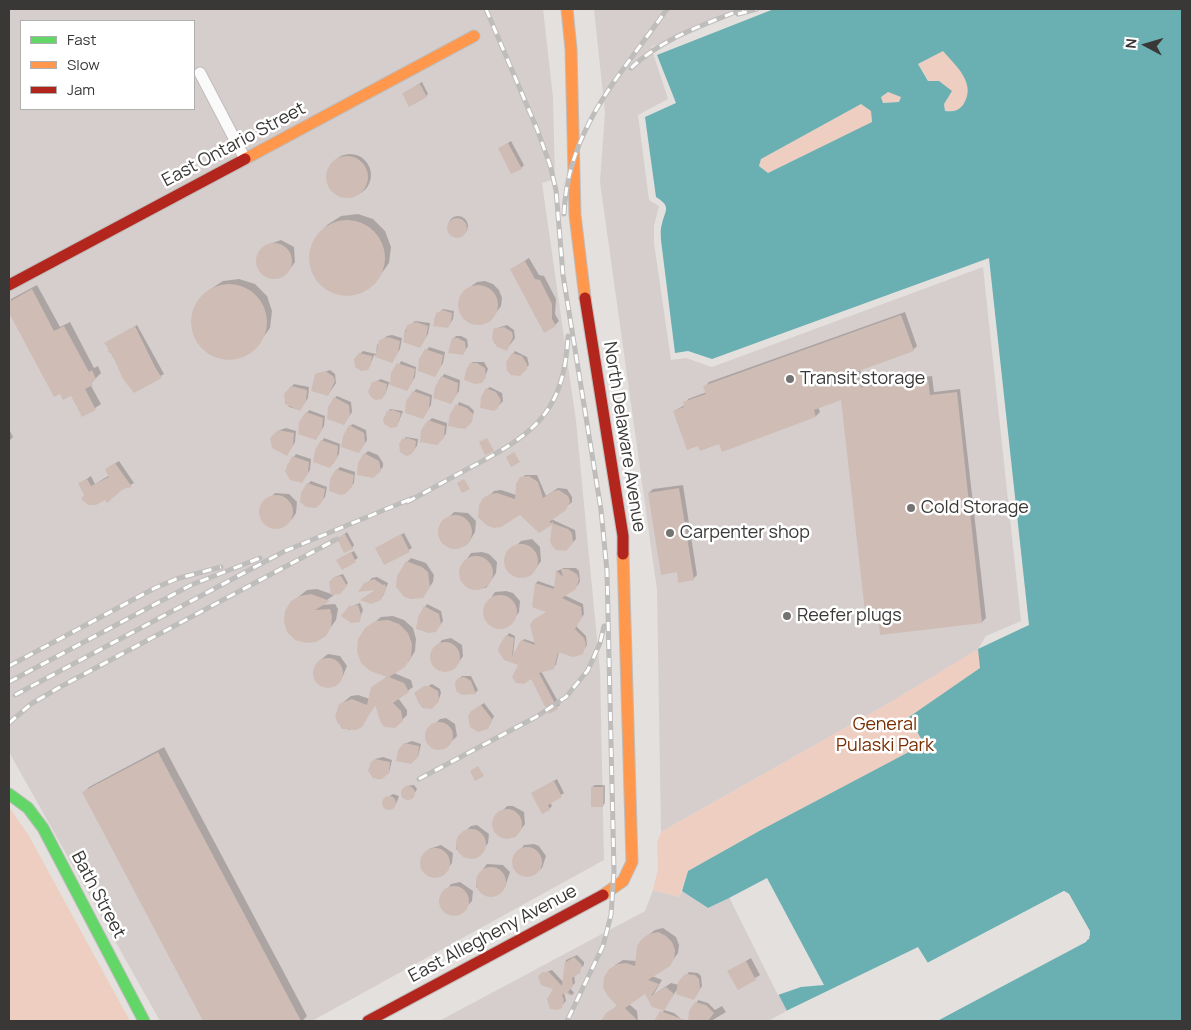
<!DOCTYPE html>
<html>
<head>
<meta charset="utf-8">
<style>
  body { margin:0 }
  #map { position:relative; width:1191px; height:1030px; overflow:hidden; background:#e3e0de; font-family:Manrope,sans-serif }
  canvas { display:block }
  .frame { position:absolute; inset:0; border:10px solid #3a3837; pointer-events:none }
  .legend { position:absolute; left:20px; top:20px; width:175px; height:90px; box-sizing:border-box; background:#fff; border:1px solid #b0afaf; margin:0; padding:6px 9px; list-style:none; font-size:15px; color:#3a3837 }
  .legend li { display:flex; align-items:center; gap:10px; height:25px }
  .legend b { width:25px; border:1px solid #b0afaf }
  .north { position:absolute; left:1121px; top:20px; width:50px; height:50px; -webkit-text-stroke:4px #fff; paint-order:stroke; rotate:276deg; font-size:14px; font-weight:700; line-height:20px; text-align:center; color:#3a3837 }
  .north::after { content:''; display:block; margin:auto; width:18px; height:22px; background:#3a3837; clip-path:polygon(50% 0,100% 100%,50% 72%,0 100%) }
</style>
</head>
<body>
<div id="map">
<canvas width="1191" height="1030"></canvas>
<div class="frame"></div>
<ul class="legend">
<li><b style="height:6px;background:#63d668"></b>Fast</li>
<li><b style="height:6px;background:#ff974d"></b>Slow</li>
<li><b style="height:6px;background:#b3261e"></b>Jam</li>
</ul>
<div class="north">N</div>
</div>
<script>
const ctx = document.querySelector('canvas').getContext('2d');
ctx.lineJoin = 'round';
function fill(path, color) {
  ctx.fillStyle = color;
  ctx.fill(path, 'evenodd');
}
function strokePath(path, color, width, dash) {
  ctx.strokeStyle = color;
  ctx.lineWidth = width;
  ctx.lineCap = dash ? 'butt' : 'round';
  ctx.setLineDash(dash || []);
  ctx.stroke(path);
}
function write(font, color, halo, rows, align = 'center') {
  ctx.font = font + ' Manrope,sans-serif';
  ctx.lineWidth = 5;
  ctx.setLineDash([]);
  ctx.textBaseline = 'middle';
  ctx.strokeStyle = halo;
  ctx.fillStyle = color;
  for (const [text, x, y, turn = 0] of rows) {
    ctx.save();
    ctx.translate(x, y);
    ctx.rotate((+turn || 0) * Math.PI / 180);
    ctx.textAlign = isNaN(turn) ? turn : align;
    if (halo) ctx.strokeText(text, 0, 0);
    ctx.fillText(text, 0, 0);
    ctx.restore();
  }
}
fill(new Path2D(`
  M9,9H543L553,97L555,179L542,183L576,421L600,670L604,860L312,1021H160L9,752ZM21,21H194V109H21Z
  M594,9H748L651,47L668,99L638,115L649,200L659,206L654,226V243L671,360L686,358L712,367L983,267L1021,621L986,636L978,649L968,656L884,706L661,832L657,590L600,182L605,113Z
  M653,890L679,897L682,891L708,908L729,898L787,1011L768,1021H439L645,911Z`), '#d6cecc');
fill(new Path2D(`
  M944,50C957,67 977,84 963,105C958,111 953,112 945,111L944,104L918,64Z
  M888,92L901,97L900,102L883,103L881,97Z
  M861,104L871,111L872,123L768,173L759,166L761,159Z
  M978,649L981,668L909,717L925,744L761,830L688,871L679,897L653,890L658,869L657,843L661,832L884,706Z
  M9,807L29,836L130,1021H9Z`), '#eecec1');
fill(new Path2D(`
  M774,9H1182V1021H937L1086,942L1090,935L1089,931L1069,894L1064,891L927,963L918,948L787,1011L729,898L708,908L682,891L688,871L761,830L924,744L909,717L980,668L978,649L1029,625L989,258L712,359L688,351L675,353L661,240C661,235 660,229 662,224C665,210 672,207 656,197L645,117L676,103L657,55ZM943,51C957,67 977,84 963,105C958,111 953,112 945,111L944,104L952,91L939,81H928L918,64ZM888,92L901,97L899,102L883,103L881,97ZM861,104L871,111L872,122L768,173L759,166L761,159Z`), '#6aafb2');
fill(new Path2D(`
  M767,878L824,985L801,987L778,995L729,898Z
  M1064,891L1069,894L1090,931L1089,939L937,1021H935L1085,940L1087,932L1067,896L1065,894L928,965H925L917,951L788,1013L784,1012L918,947L928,963Z`), '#e3e0de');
fill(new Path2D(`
  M422,82L428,94L426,96L403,94Z
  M511,141L524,165L521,168L499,149Z
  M329 175a21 21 0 1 1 42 0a21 21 0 1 1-42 0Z
  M358,214L373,219L385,231L391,247L389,263L374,284L360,293L343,295L327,290L316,278L310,262L312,245L327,225L341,216Z
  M448 226a10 10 0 1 1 20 0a10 10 0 1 1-20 0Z
  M281,240L294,247L295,262L287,273L273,279L266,276L257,263L258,256L267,245Z
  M529,258L539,275L544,276L556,299L555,314L559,321L555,325L512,269Z
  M239,279L255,284L267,296L272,311L270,328L255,348L241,357L225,359L209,354L197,342L192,327L194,310L209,290L223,281Z
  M485,281L493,284L499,290L502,298L501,306L489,322L476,323L469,320L460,311L461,299L470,287L477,282Z
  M37,285L60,327L70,322L94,368L98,366L101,373L90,384L101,404L83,416L71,394L61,393L55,396L9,310L11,299Z
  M443,309L454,311L453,319L450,324L434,325L435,317Z
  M905,312L917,346L913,350L860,370L865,384L932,376L934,392L960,389L986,618L982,622L842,398L818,407L820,412L816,416L719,442L674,411L685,405L688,399L707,392L705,387L709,382Z
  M415,321L430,323L428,334L422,344L404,341L405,330Z
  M137,325L164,374L134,392L105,343Z
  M507,325L514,330L515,338L507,349L494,343V329Z
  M392,335L402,338L400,349L392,361L374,355L370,366L355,359L363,351L376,354L377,345L387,336Z
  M456,336H461L467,339L468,346L465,351L453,339Z
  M429,347L445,352L443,363L435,375L420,359Z
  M515,351L527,357L529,365L519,374L513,354Z
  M401,361L416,367L415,377L407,390L389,383L385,395L373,383L381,379L391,383Z
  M473,362H484L488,369L484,379L470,364Z
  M330,370L335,374L336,383L328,395L316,375Z
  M444,374L460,380L459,391L453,400L442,377Z
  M294,384L309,387L308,398L300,410L289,407L285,399L288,390Z
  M490,387L502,393L503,401L494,410L487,389Z
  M416,389L432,395L431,405L425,415L414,392Z
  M337,396L351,402L352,412L344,424L335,398Z
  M459,402L469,406L474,411L471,422L459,428L450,425Z
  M390,409L403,411L397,426L388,412Z
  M309,410L325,416L324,426L318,436L307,413Z
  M432,418L447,423L446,434L436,444L429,421Z
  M353,424L366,430L367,440L359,452L350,426Z
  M286,428L296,431L295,442L289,452L277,431Z
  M9,429L13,437L9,441Z
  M406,437L418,439L417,446L410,454L403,440Z
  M324,438L340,444L339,454L333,464L322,441Z
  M368,451L378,455L383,463V467L373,477L365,454Z
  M296,454L311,459L310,470L304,479L288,475L287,466Z
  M119,461L134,483L106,498L85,495L79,484L91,476L95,484L110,475L106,469Z
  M340,467L355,472L354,483L345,493L337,470Z
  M525,475H537L546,496L558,488L567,489L572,497V502L551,519L575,530L576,539L565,550L551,541L553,522L539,532L520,513L480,505L494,491L501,490L516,495L522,478Z
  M311,481L327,487L325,497L316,507L308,484Z
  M683,485L697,575L693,579L678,571L649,493L653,489Z
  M275,493L289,494L297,502L296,513L292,519L287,523L274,528L268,526L260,514L261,507Z
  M454,512L468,513L476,521L475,532L469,542L465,546L453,548L441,541L440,526Z
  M347,532L354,545L352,548L338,539Z
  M404,533L412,548L385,564L377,548Z
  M532,539L540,547L541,561L531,575L520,577L513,575L505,566L506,556L521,541Z
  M354,551L358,558L342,568L340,558Z
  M482,552L489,554L497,562L496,573L486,588L474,589L462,581L461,567L471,553Z
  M411,558L426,563L434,575L433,582L423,597L407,562Z
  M564,568H576L579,571L580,581L578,585L564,595L583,604L584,614L576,626L586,636L587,645L582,652L559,651L556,665L541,671L560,705L549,712L531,677L520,664L505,659L507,636L509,633L515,636L513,656L524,639L536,643L548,611L534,606L536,583L538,581L555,587L557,571Z
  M343,574L348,583L340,592L335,577Z
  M377,577L388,583L383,596L380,599H362L379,588L361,590L372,578Z
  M317,589L334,595L320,605L335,604L338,609L336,620L325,635L292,602L307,590Z
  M506,591L513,593L520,601L519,612L511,623L502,629L491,625L484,613L485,607L495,592Z
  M360,603L363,610L359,621L350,607Z
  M427,604L441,611L443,621L438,628L425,607Z
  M393,616L404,620L413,628L416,639L415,651L409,661L394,673L411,680L413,687L398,698L407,710V715L395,727L376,704L361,725L349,730L338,723L336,717L340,705L351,696L358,695L370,699L372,688L388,676L366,629L381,617Z
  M451,638L462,645L463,656L454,669L438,668L432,658V652L442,640Z
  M328,654L340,656L347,666L342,678L338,683L326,687L320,685L314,674L318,662Z
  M462,676H471L478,690L475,693L459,679Z
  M432,684L440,689L441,693L438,702L427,708L419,703L415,693Z
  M484,703L494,716L488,728L475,709Z
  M446,718L455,724L457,736L444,749L433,747L426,741L427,732L440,719Z
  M412,741L421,744L418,757L404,744Z
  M164,747L307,1016L302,1021H205L83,793L89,787Z
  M383,757L392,760L389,773L378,779L371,774L375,759Z
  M557,779L564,793L550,802L552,806L549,809L532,793Z
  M414,785L417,789L412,797L407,799L402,797L407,786Z
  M595,785H605V803L603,806L592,787Z
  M393,794L399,796L396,804L389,809L384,806L385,799Z
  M507,806H513L524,812L525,824L515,837L506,838L493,829L494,820Z
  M477,825L489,834L488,843L479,856L469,858L456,849L457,839L471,826Z
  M534,844L539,846L546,856L542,868L537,872L526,876L513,868L514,858L524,845Z
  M441,845L453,853L452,863L442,876L433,877L423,871L421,859L429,849Z
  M487,864L503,865L510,872L505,887L501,891L489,896L476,887L477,877Z
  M460,882L473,891L472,901L459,914L447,913L441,903V897L451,884Z
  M663,928L676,937L679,945L678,953L669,965L652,976L662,980L653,995L671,983L679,985L689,972L698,973L701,976L702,986L696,996L678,988L664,1009L646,992L629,1004L637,1011L638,1021H603L607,1014L618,1005L615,965L623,960L637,961L643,939L655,930Z
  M577,955L584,962V965L574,974L575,983L570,988L574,993L572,995L564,992L566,1001L558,1009L551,1008L548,1002L554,989L541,974L552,970L564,983L566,960Z
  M751,958L760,975L739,988L729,971Z
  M698,1000L708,1003L715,1010L722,1006L726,1012L711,1021H692L690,1018Z
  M664,1010L674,1013L680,1018L679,1021H658Z`), '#0003');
fill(new Path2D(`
  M420,84L427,97L409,107L402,93Z
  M508,143L522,169L511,174L498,148Z
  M326 177a21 21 0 1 1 42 0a21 21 0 1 1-42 0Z
  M447 228a10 10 0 1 1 20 0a10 10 0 1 1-20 0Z
  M309 258a38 38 0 1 1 76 0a38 38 0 1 1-76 0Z
  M256 261a18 18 0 1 1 36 0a18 18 0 1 1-36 0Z
  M525,261L535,279L540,280L552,304V319L556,326L544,333L510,269Z
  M191 322a38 38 0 1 1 76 0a38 38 0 1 1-76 0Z
  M458 305a20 20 0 1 1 40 0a20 20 0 1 1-40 0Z
  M32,289L54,331L64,326L89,372L92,370L96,379L91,382L93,385L85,389L96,410L82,417L71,396L63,400L60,394L54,397L9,313V302Z
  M443,310L452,313L451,322L448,328L433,326L436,313Z
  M901,315L914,351L856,372L861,387L928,379L930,395L957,392L982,623L880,635L878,610L865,612L841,400L814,410L816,417L722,452L719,444L700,451L698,446L687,450L673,411L684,407L683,402L706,394L703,386Z
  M416,322L428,326L426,338L420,348L403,342L407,325Z
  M135,326L155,367L162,378L134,393L123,379L112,354L108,352L109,349L104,343Z
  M504,327L512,332L513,337L507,351L497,347L492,339L493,329Z
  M388,337L400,341L398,353L392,363L375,357L379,340Z
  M452,338H458L465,342L466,350L463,355L448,353Z
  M425,349L443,355L441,366L435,377L418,371L419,359Z
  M359,353L372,356L371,365L368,370L361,371L355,367L354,359Z
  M512,353L522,356L527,364V369L520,376L511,375L507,371L506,362Z
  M397,363L415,369L413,381L407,391L390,385L391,373Z
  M470,363H477L485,368L486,377L482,383L475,384L464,380L466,370Z
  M325,371L333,376L335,381L328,396L311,391L315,374Z
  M441,376L458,383L457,394L451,404L433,398L435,387Z
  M378,381L387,384L386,393L382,399L376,400L372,398L368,392L372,382Z
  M291,386L307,390L306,401L300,411L285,404L284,394Z
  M486,388L496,392L501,400L498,408L494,411L480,408L481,397Z
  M413,391L430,397L429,409L423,419L405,413L406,401Z
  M334,397L349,405L350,415L344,425L327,419L328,407Z
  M456,404L467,408L473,414L472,422L465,429L448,426L450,414Z
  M393,410L401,413L397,427L391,428L384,424L383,420L387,411Z
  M306,412L323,418L322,430L316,440L298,434L299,422Z
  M428,420L445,426L444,438L437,445L420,442L421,430Z
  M349,425L364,433L365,443L359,453L341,447L343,436Z
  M278,430L294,433L293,445L287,456L272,448L270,438Z
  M408,438L416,441L415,450L410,455L406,456L400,452L399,444L402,439Z
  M487,438L494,451L485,455L479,442Z
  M321,440L338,446L337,458L330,468L313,462L315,450Z
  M514,452L520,462L511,467L506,457Z
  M364,453L379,461L381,471L373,478L357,475L358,463Z
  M292,456L309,462L308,473L302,483L290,480L285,471Z
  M115,463L132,487L123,489L107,503L105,500L96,505H88L81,499L84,495L78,483L87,479L91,486L109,477L105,469Z
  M336,469L354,475L352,487L345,494L340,495L329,491L330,479Z
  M529,476L538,482L543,498L554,491L559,490L568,496L570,501L566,510L549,522L568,529L572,533L573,543L566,551L556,550L552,546L550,541L552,525L539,533L520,515L501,527L494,528L486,525L478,517L479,505L483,498L490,494L497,493L515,499L516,484L520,477Z
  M464,479L470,489L462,493L457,483Z
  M307,483L325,489L323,501L316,508L306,507L300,502L301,493Z
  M679,488L694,580L678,583L677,572L661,575L648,493Z
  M259 512a17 17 0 1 1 34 0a17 17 0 1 1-34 0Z
  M438 532a17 17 0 1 1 34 0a17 17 0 1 1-34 0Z
  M345,534L353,549L344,553L337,538Z
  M401,534L410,552L384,565L375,548Z
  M504 561a17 17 0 1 1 34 0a17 17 0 1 1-34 0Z
  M351,552L356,562L342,570L336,560Z
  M459 573a17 17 0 1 1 34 0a17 17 0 1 1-34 0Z
  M406,561L422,567L428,572L430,587L423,598L411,599L404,597L396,587L397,576Z
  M561,569H568L577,574L579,579L576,589L562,598L581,607L582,617L575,629L584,638L586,644L583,654L578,656L573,657L558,652L554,669L539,673L558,709L549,714L531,679L524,684L516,683L512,677L518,665L504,660L498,651L499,646L506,635L514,638L512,656L521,640L535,645L530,625L533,620L546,612L532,607L535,583L554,589L556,570L563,577Z
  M341,576L347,586L340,594L331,595L329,582L334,577Z
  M374,579L383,585L385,584L386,588L381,600L371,604L360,600L376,590L358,592L364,583Z
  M311,594L330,601L315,610L330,609L332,616L331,627L326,636L316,642L306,643L295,640L287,632L284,622L285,611L291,601L300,596Z
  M483 612a17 17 0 1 1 34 0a17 17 0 1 1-34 0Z
  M358,605L361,614L360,622L351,623L341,616L349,606Z
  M424,606L439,614L441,624L436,632L428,633L416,629L418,617Z
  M388,620L399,624L408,633L412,644L411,657L405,667L389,677L404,683L409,692L393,703L401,711L403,721L395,728L385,727L381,723L375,705L362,727L356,730L342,729L335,717L339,704L352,699L367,705L371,687L387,677L370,671L361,663L357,651L358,639L365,628L375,621Z
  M430 657a15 15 0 1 1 30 0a15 15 0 1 1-30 0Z
  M313 673a15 15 0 1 1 30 0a15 15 0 1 1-30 0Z
  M464,677L471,681L476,694L462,695L456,691L455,683L458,678Z
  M424,686H429L438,691L439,701L432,709L422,708L414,693Z
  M481,705L492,719L488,729L478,732L470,727L468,716L471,711Z
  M425 736a14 14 0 1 1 28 0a14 14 0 1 1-28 0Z
  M404,743L419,746L418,757L411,764L396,761L398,750Z
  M158,752L301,1021H203L82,792Z
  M375,759L390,762L389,773L382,779L373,778L368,771L371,762Z
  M478,766L484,776L475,781L470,771Z
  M554,781L562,797L548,805L550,810L542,814L531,793Z
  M401 793a7 7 0 1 1 14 0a7 7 0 1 1-14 0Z
  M591,787H603V807H591Z
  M382 803a7 7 0 1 1 14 0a7 7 0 1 1-14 0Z
  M492 824a15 15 0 1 1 30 0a15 15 0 1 1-30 0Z
  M456 844a15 15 0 1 1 30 0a15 15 0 1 1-30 0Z
  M512 862a15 15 0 1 1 30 0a15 15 0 1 1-30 0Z
  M420 863a15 15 0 1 1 30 0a15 15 0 1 1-30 0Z
  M476 882a15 15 0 1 1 30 0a15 15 0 1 1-30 0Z
  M439 901a15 15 0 1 1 30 0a15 15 0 1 1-30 0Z
  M658,932L666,936L672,942L675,950L674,959L670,966L648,980L659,984L651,996L666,987L674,994L664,1011L652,1007L645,994L625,1008L638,1021H601L606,1013L617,1006L607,995L603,987L604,977L609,969L617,964L626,963L635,966L637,946L642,939L649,934Z
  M574,957L582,965L580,973L572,978L573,986L568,992L572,996L565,993L562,995L564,1000L562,1008L558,1010L550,1009L547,999L553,989L541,985L538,976L543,972H549L562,986L565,960L566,962Z
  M746,961L756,980L738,990L727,971Z
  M685,974L695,975L699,979L700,989L694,1000L676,994L678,982Z
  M695,1002L706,1005L714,1013L708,1021H688L689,1011Z
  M660,1011L685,1020V1021H654Z`), '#cfbdb5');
const street = new Path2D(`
  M200,73L245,159`);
const fast = new Path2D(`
  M9,794L28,808L43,828L144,1021`);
const slow = new Path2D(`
  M567,9L571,49L575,215L585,298
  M245,159L474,36
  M603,895L623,881L632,862L623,554`);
const jam = new Path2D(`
  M9,285L245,159
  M585,298L623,536V554
  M368,1021L603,895`);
strokePath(street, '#bfbdbc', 13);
strokePath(fast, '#bfbdbc', 13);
strokePath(slow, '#bfbdbc', 13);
strokePath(jam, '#bfbdbc', 13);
strokePath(street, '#fbfafa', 11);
strokePath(fast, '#63d668', 11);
strokePath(slow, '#ff974d', 11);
strokePath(jam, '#b3261e', 11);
const rail = new Path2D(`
  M486,9L537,129L550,165L556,190L563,275L601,510L607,571L614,871L611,915L603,946L567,1021
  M738,14L757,9
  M631,68C663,38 703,25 743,9
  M564,214C568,128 620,76 667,9
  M407,502C430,490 452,477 475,465C537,432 564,410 568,336
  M9,666L155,588L176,579L221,567
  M9,682L191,585L260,558
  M15,695L285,551L413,498
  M9,723L31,704L60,687L337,539
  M419,779L536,717L566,697L588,670L600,643L604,626`);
strokePath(rail, '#bebdbc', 5);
strokePath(rail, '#fff', 3, [9]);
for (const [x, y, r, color] of [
  [790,379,5,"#757371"],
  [911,508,5,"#757371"],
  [670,533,5,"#757371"],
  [787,616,5,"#757371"]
]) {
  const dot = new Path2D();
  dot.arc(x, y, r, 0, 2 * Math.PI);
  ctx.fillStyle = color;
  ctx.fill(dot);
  strokePath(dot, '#fff', 2);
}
write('18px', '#3a3837', '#fff', [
  ["East Ontario Street",234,145,-28],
  ["North Delaware Avenue",624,437,81],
  ["Bath Street",98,895,62],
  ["East Allegheny Avenue",493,934,-28]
]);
write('18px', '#3a3837', '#fff', [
  ["Transit storage",800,379],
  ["Cold Storage",921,508],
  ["Carpenter shop",680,533],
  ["Reefer plugs",797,616]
], 'left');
write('18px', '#782e02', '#fff', [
  ["General",885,725],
  ["Pulaski Park",885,746]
]);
</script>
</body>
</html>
